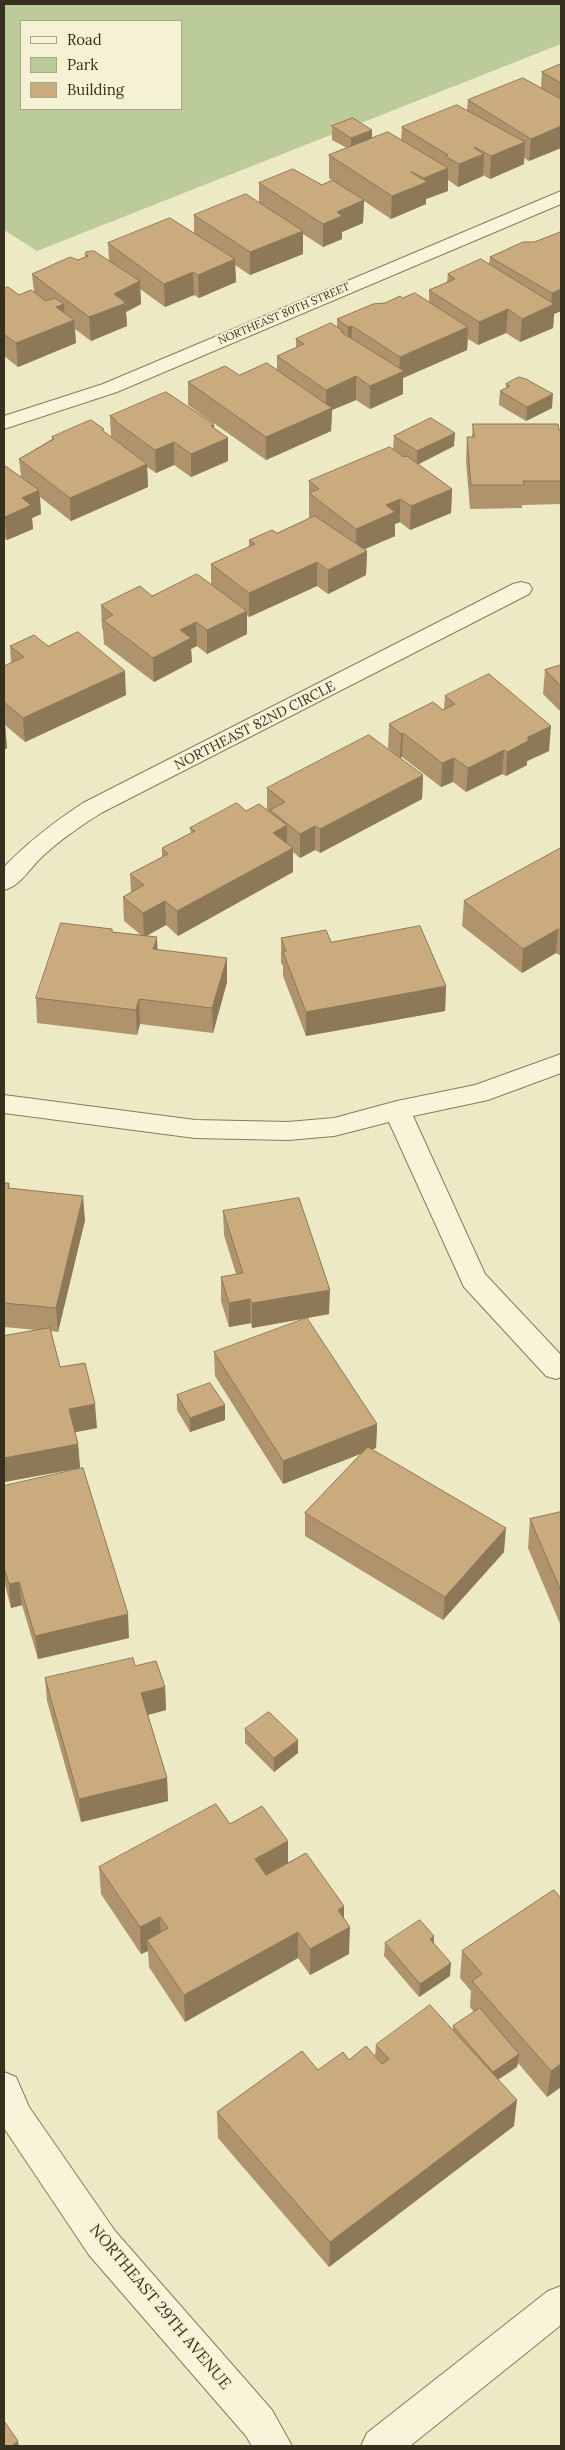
<!DOCTYPE html>
<html>
<head>
<meta charset="utf-8">
<style>
  body { margin:0 }
  #map { position:relative; width:565px; height:2450px; overflow:hidden; background:#ede9c5; font-family:Lora,serif }
  canvas { display:block }
  .frame { position:absolute; inset:0; border:5px solid #38301f; pointer-events:none }
  .legend { position:absolute; left:20px; top:20px; width:162px; height:90px; box-sizing:border-box; background:#f4f1d5; border:1px solid #a9a48c; margin:0; padding:6px 9px; list-style:none; font-size:15px; color:#38301f }
  .legend li { display:flex; align-items:center; gap:10px; height:25px }
  .legend b { width:25px; border:1px solid #a9a48c }
</style>
</head>
<body>
<div id="map">
<canvas width="565" height="2450"></canvas>
<div class="frame"></div>
<ul class="legend">
<li><b style="height:6px;background:#f8f4d9"></b>Road</li>
<li><b style="height:14px;background:#bccb9a"></b>Park</li>
<li><b style="height:14px;background:#caab7d"></b>Building</li>
</ul>
</div>
<script>
const ctx = document.querySelector('canvas').getContext('2d');
ctx.lineJoin = 'round';
function fill(path, color) {
  ctx.fillStyle = color;
  ctx.fill(path, 'evenodd');
}
function strokePath(path, color, width, dash) {
  ctx.strokeStyle = color;
  ctx.lineWidth = width;
  ctx.lineCap = dash ? 'butt' : 'round';
  ctx.setLineDash(dash || []);
  ctx.stroke(path);
}
function write(font, color, halo, rows, align = 'center') {
  ctx.font = font + ' Lora,serif';
  ctx.lineWidth = 4;
  ctx.setLineDash([]);
  ctx.textBaseline = 'middle';
  ctx.strokeStyle = halo;
  ctx.fillStyle = color;
  for (const [text, x, y, turn = 0] of rows) {
    ctx.save();
    ctx.translate(x, y);
    ctx.rotate((+turn || 0) * Math.PI / 180);
    ctx.textAlign = isNaN(turn) ? turn : align;
    if (halo) ctx.strokeText(text, 0, 0);
    ctx.fillText(text, 0, 0);
    ctx.restore();
  }
}
fill(new Path2D(`
  M4,4H561V44L37,251L4,230ZM21,21H181V109H21Z`), '#bccb9a');
const minor = new Path2D(`
  M561,191V204L117,392L4,429V416L103,384Z
  M521,582L529,584L532,589L529,594L101,813C81,826 61,839 44,855C31,866 21,886 4,890V867C28,842 54,822 83,803L513,584Z
  M561,1054V1073L488,1100L413,1116L485,1274L561,1355V1377L556,1379L546,1376L464,1287L389,1122L334,1136L288,1140L195,1138L4,1113V1095L195,1120L288,1122L334,1118L397,1101L475,1085Z
  M4,2072L16,2077L29,2107L115,2231L272,2410L292,2446H252L246,2436L89,2255L4,2128Z
  M561,2286V2325L410,2446H361L367,2433L548,2291Z`);
strokePath(minor, '#877b5c', 2);
fill(minor, '#f8f4d9');
fill(new Path2D(`
  M561,64V148L529,161L524,158V164L490,179L483,175V176L458,187L448,180V191L426,199V204L391,219L364,201L363,223L342,232V239L323,247L303,234V254L250,275L235,265L236,282L199,298L194,295L165,307L140,289L141,304L126,312L127,326L91,341L75,329L76,343L18,367L4,356V289L19,295L34,292L32,274L78,260L85,258V254L109,260L108,243L194,234V215L259,202V183L322,185L332,180L329,178V155L347,148L332,140V126L372,138L401,140L402,127L467,110L468,100L541,88L542,72Z
  M561,219V311L554,314L553,328L520,342L506,333L478,345L468,339L467,350L403,378V394L370,409L356,400L332,410L331,431L266,460L188,405V382L277,370V356L296,348V339L337,327V319L385,303L402,298L429,302V290L447,282L448,274L489,264L490,257L560,233Z
  M506,384L552,408L526,421L499,405L500,391L506,388Z
  M110,416L214,428L228,438V461L191,477L174,465L156,473L147,467L148,487L71,521L40,497L41,514L32,518L33,529L7,540L4,538V465L21,477L19,459L52,439V437L105,433L111,437Z
  M473,424L561,430V504L522,505V508L470,509L466,461L467,437H472Z
  M394,436L454,446L418,464L452,489L451,513L410,530L400,522L395,524V536L364,549L367,551L366,575L328,594L317,586L249,617L247,615V634L207,654L197,646L191,649L192,662L154,682L104,644L103,630L102,629L101,605L211,584V564L249,547V540L277,533L310,518L309,517V481L393,449Z
  M10,646H48L126,695L25,742L5,725L7,748L4,750V666L11,663Z
  M561,665V712L543,694L545,670Z
  M445,696L549,751L527,761V765L506,776L502,774L466,792L453,782L441,787L402,757L400,758L423,775L422,799L320,853L315,850L300,858L293,852V872L178,936L166,925L147,936L158,950L227,982L213,1033L140,1024L137,1035L37,1023L36,998L113,932L141,935L124,921L123,897L131,892L130,874L162,857V848L191,833L190,828L246,811L267,809V788L395,754L388,748L389,724L444,709Z
  M561,848V956L556,953L522,973L462,926L464,901Z
  M281,938L331,942L446,986L445,1011L306,1036L283,976V966L281,963Z
  M4,1183H9L10,1189L85,1220L58,1332L51,1331L60,1367L97,1428L75,1432L78,1444L80,1468L4,1482V1336L37,1330L4,1327Z
  M223,1211L329,1314L252,1328L251,1323L229,1327L221,1301V1277L236,1274L224,1235Z
  M214,1352L377,1424L376,1448L372,1449L504,1552L443,1620L305,1536V1513L362,1453L283,1484L215,1376Z
  M177,1395L225,1405V1420L190,1432L177,1410Z
  M4,1486L129,1638L38,1659L22,1605L11,1608L4,1581Z
  M561,1512V1626L528,1548L530,1519Z
  M135,1666L165,1687L166,1710L148,1715L167,1778L168,1801L81,1822L47,1701L45,1678Z
  M245,1729L298,1753L274,1772L245,1743Z
  M230,1824L288,1863L344,1918L349,1954L310,1975L298,1958L185,2022L149,1967L148,1951L141,1954L101,1894L99,1867Z
  M554,1890L561,2087L547,2097L518,2063L517,2067L498,2080L514,2126L329,2267L218,2138L217,2112L318,2070L349,2060L375,2056L376,2045L453,2030V2026L474,2012L470,2007L471,1991L460,1978L462,1951Z
  M434,1936V1943L450,1976L419,1997L384,1956L385,1943Z`), '#ae936c');
fill(new Path2D(`
  M560,122H561V148L529,161L531,139Z
  M372,130V143L351,151V138Z
  M525,142L524,164L490,179L491,156Z
  M475,147V158L484,154L483,176L458,187L459,164L474,148Z
  M448,168V191L426,199V204L391,219L392,196L424,183V178Z
  M364,200L363,223L342,232V239L323,247V224L337,212Z
  M303,231V254L250,275V252Z
  M235,259L236,282L199,298L198,275Z
  M193,272L194,295L165,307L164,284Z
  M140,281L141,304L126,312L127,326L91,341L89,317L114,294Z
  M561,289V311L554,314L553,328L520,342L522,319L551,306L552,293Z
  M64,304L65,324L74,320L76,343L18,367L16,343L56,307Z
  M508,309L506,333L478,345L479,322Z
  M352,326L351,349L348,350V327Z
  M468,327L467,350L403,378V394L370,409V386L399,373L400,357Z
  M356,376V400L332,410L331,431L266,460V437L326,410V390Z
  M553,394L552,408L526,421L527,407Z
  M214,424L215,443L228,438V461L191,477V454L211,426Z
  M455,433L454,446L417,465V451Z
  M174,442V465L156,473L155,450Z
  M147,464L148,487L71,521L70,498Z
  M452,489L451,513L410,530L411,506Z
  M39,490L41,514L32,518L33,529L7,540L5,517L22,498Z
  M400,499V522L395,524V536L356,553V529L386,505Z
  M367,551L366,575L328,594V570Z
  M317,562V586L249,617V593Z
  M247,611V634L207,654V630Z
  M196,622L197,646L191,649L192,662L154,682L153,658L180,630Z
  M125,671L126,695L25,742L23,718Z
  M5,724L7,748L4,750V725Z
  M551,726L549,751L527,761V765L506,776L507,752L528,737Z
  M403,733L402,757L400,758L401,734Z
  M504,750L502,774L466,792L468,768Z
  M454,758L453,782L441,787L442,763Z
  M423,775L422,799L320,853V829Z
  M287,825V849L273,833Z
  M315,826V850L300,858V834Z
  M293,848V872L178,936L177,911Z
  M165,901L166,925L144,937L143,913Z
  M558,929L556,953L522,973L523,949Z
  M157,937L158,961L153,949Z
  M227,958V982L213,1033L212,1008Z
  M446,986L445,1011L306,1036V1012Z
  M139,999L140,1024L137,1035L136,1010Z
  M83,1196L85,1220L58,1332L56,1308Z
  M330,1290L329,1314L252,1328V1303Z
  M250,1299L251,1323L229,1327V1303Z
  M95,1404L97,1428L71,1433L69,1409Z
  M225,1405V1420L190,1432V1418Z
  M377,1424L376,1448L283,1484V1461Z
  M78,1444L80,1468L4,1482V1458Z
  M506,1528L504,1552L443,1620L445,1597Z
  M19,1582L22,1605L11,1608L9,1584Z
  M128,1614L129,1638L38,1659L35,1636Z
  M165,1687L166,1710L143,1716L141,1693Z
  M298,1740V1753L274,1772V1758Z
  M167,1778L168,1801L81,1822L79,1799Z
  M288,1841V1869L255,1886V1859Z
  M344,1906V1930L350,1927L349,1954L310,1975V1949L338,1910Z
  M160,1917L161,1944L147,1940L148,1951L141,1954L140,1927Z
  M298,1932V1958L185,2022L184,1995Z
  M434,1936L433,1949L430,1939Z
  M451,1963L450,1976L419,1997L420,1984Z
  M519,2054L517,2067L491,2084L493,2072Z
  M561,2064V2087L547,2097L551,2071Z
  M517,2100L514,2126L329,2267L330,2242Z
  M18,2441L19,2446H11Z`), '#8d7858');
const building = new Path2D(`
  M561,64V83L542,72Z
  M523,78L561,99V122H560L561,123V126L531,139L468,100Z
  M457,105L525,142L491,156L475,147L474,148L484,154L459,164L445,156L448,155L402,127Z
  M353,118L372,130L351,138L332,126Z
  M388,132L448,168L424,178L411,172L427,182L392,196L329,155Z
  M293,169L322,185L332,180L364,200L337,212L342,216L323,224L259,183Z
  M246,194L303,231L250,252L194,215Z
  M170,218L235,259L198,275L193,272L164,284L108,243Z
  M561,232V289L552,293L490,257L523,242H534Z
  M94,251L140,281L114,294L126,303L89,317L32,274L70,257L78,260L88,256L85,254L86,252Z
  M481,259L554,304L522,319L508,309L479,322L429,290L455,279L448,274Z
  M8,287L19,295L31,290L46,301L55,298L64,304L56,307L74,320L16,343L4,334V289Z
  M415,293L468,327L400,357L352,326L348,327L337,319L373,304L385,303L400,296L402,298Z
  M331,323L343,331L341,332L404,371L370,386L356,376L326,390L277,356L304,344L296,339Z
  M267,363L332,408L266,437L188,382L225,366L239,375Z
  M519,377L526,379L553,394L527,407L500,391L510,386L506,384Z
  M166,392L214,424L211,426L228,438L191,454L174,442L155,450L115,421L116,420L110,416Z
  M431,418L455,433L417,451L394,436Z
  M91,420L104,429L102,430L147,464L70,498L19,459L54,439L52,437Z
  M473,424H558L559,430H561V481H523L524,485H471L467,437H474Z
  M390,447L404,457L407,456L452,489L411,506L400,499L386,505L395,512L356,529L309,493L319,489L309,481Z
  M4,465L39,490L22,498L31,505L5,517L4,516Z
  M315,516L367,551L328,570L317,562L249,593L211,564L255,544L249,540L272,530L277,533Z
  M197,574L247,611L207,630L196,622L180,630L191,638L153,658L103,620L113,615L101,605L140,586L152,596Z
  M78,632L125,671L23,718L4,702V666L24,657L10,646L34,635L48,646Z
  M561,665V686L545,670Z
  M489,674L551,726L528,737V741L507,752L504,750L468,768L454,758L442,763L403,733L401,734L389,724L433,702L443,710L455,704L445,696Z
  M369,735L423,775L320,829L315,826L300,834L270,810L285,802L267,788Z
  M237,803L246,811L259,804L287,825L273,833L293,848L177,911L165,901L143,913L123,897L144,885L130,874L168,854L162,848L195,831L190,828Z
  M561,848V931L558,929L523,949L464,901Z
  M61,923L112,929V932L157,937L153,949L227,958L212,1008L139,999L136,1010L36,998Z
  M420,926L446,986L306,1012L283,952L286,951L281,938L326,930L331,942Z
  M4,1183H9L8,1188L83,1196L56,1308L4,1303Z
  M299,1198L330,1290L252,1303L250,1299L229,1303L221,1277L243,1273L223,1211Z
  M307,1318L377,1424L283,1461L214,1352Z
  M50,1328L60,1367L85,1363L95,1404L69,1409L78,1444L4,1458V1336Z
  M210,1383L225,1405L190,1418L177,1395Z
  M368,1447L506,1528L445,1597L305,1513Z
  M83,1468L128,1614L35,1636L19,1582L9,1584L4,1567V1486Z
  M561,1512V1591L530,1519Z
  M133,1658L135,1666L156,1661L165,1687L141,1693L167,1778L79,1799L45,1678Z
  M269,1712L298,1740L274,1758L245,1729Z
  M216,1804L230,1824L262,1806L288,1841L255,1859L266,1875L306,1853L344,1906L338,1910L350,1927L310,1949L298,1932L184,1995L147,1940L168,1928L160,1917L140,1927L99,1867Z
  M554,1890L561,1898V2064L551,2071L472,1981L482,1974L462,1951Z
  M420,1920L434,1936L430,1939L451,1963L420,1984L385,1943Z
  M430,2005L517,2100L330,2242L217,2112L302,2051L318,2070L343,2052L349,2060L366,2046L382,2064L389,2059L376,2045Z
  M480,2008L519,2054L493,2072L453,2026Z
  M4,2421L18,2441L11,2446H4Z`);
fill(building, '#caab7d');
strokePath(building, '#8d7858', 1);
write('11px', '#38301f', '#f4f1d5', [
  ["NORTHEAST 80TH STREET",284,314,-23]
]);
write('14px', '#38301f', '#f4f1d5', [
  ["NORTHEAST 82ND CIRCLE",255,726,-27]
]);
write('16px', '#38301f', '#f4f1d5', [
  ["NORTHEAST 29TH AVENUE",160,2307,50]
]);
</script>
</body>
</html>
